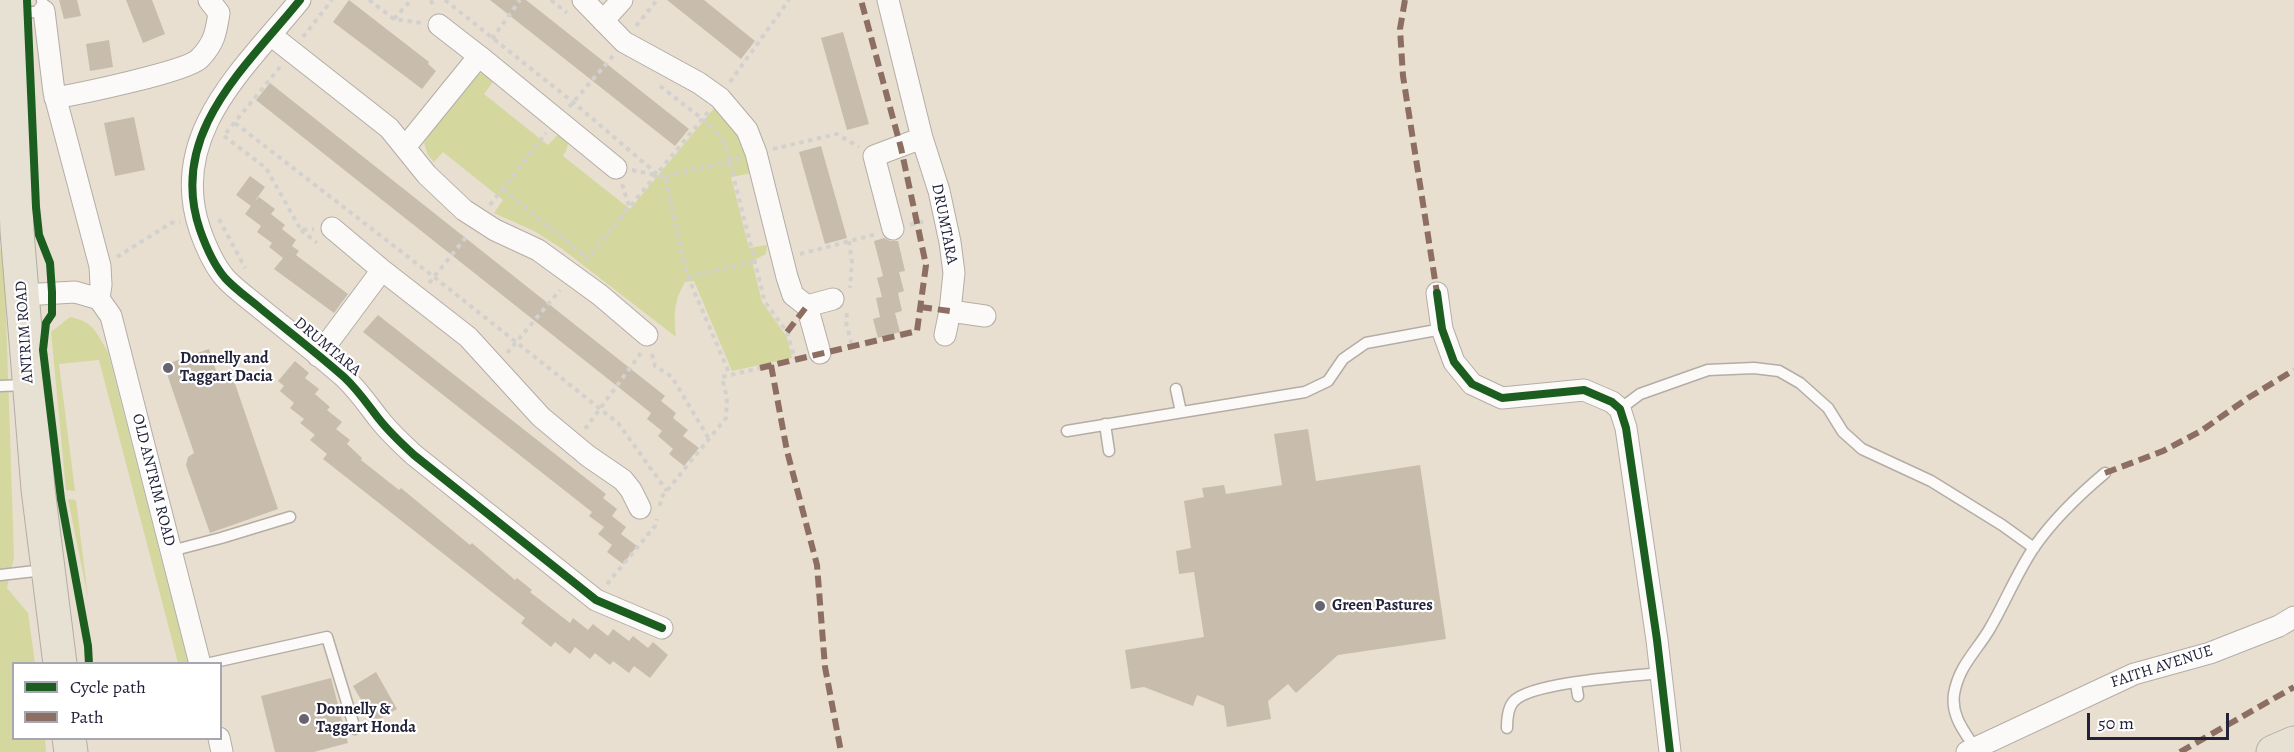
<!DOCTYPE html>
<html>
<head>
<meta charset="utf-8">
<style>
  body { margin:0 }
  #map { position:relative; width:2294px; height:752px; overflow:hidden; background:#e8dfd0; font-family:Alegreya,serif }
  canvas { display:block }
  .legend { position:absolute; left:12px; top:662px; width:210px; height:78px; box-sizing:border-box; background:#fff; border:2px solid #a7a7b1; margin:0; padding:8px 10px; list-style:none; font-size:18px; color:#22223b }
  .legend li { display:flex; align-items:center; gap:12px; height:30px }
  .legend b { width:30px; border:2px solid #a7a7b1 }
  .scale { position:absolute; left:2087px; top:713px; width:142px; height:27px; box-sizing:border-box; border:3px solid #22223b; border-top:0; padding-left:8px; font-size:18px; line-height:21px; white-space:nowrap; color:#22223b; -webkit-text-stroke:4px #fff; paint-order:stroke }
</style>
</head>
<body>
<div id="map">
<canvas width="2294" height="752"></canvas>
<ul class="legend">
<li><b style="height:8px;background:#1b5e20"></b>Cycle path</li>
<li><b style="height:8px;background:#8d6e63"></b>Path</li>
</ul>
<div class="scale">50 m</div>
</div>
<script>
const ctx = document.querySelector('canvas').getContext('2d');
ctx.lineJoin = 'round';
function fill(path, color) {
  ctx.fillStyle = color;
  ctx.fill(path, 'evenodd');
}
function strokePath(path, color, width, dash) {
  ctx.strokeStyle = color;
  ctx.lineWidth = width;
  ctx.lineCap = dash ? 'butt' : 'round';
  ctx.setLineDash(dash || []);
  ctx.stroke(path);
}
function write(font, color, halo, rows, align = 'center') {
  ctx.font = font + ' Alegreya,serif';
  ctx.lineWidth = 4.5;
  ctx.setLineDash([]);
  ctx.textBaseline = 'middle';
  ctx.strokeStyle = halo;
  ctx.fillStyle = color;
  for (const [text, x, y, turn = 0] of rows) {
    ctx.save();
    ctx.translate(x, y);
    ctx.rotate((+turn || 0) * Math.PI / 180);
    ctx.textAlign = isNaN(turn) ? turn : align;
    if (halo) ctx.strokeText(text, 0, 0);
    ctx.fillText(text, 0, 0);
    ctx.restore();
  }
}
fill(new Path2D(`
  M482,73H489L496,78L484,94L548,145L563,129C569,140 570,145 563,156L630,209L716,106L732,120L753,173L731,177L749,248L767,245L766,254L752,261L762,302L787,337L792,358L732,371L694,281L685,282C673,303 674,315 676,337L561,248L534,231L494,213L503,200L443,152L434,162L428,155L424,143L429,132L476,74Z
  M0,248L4,254L14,557L7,588L28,613L35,663L14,664V738L45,739L46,752H0Z
  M70,317C95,322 96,333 108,352L188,663H178L99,360L59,364L75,491L66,490L51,332Z
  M68,499L76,500L88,598Z`), '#d4d89e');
fill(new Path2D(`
  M59,0H77L81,16L64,19Z
  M126,0H152L165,34L143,43Z
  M349,0L429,62L428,64L436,71L422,89L333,22Z
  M490,0H526L689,129L675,146Z
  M667,0H704L755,41L741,59Z
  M843,32L869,124L847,130L821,38Z
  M109,40L113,67L90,71L86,44Z
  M270,83L665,396L661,401L676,413L673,418L688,430L683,436L699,448L684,466L669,454L673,449L658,436L662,431L647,419L651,413L256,100Z
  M134,117L145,170L115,176L104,123Z
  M821,146L847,238L825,244L799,152Z
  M250,176L265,187L255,201L259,197L275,209L271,214L285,225L282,229L296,240L292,246L299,251L296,255L348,294L334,313L274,269L283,258L269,247L272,243L257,232L261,226L245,214L251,206L236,195Z
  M884,238L890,241H898L905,271L899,272L904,291L898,293L902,311L895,313L900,332L878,338L873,319L880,317L876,298L882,297L877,278L883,276L874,241Z
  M378,315L606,494L603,498L617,509L612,516L626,527L621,534L637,546L623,564L607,552L612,545L598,534L604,527L589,516L592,512L363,332Z
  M209,349L218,377L231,372L278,509L210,533L186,465L188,457L194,453L164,365Z
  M295,361L309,373L305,378L319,389L315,394L330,407L327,410L342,422L336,429L350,440L347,444L362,458L361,460L399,490L401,488L470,545L472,543L515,580L517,578L532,590L530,592L570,623L573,618L588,630L593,624L608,636L613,629L629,641L633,636L648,648L653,642L668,655L650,678L634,666L629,673L613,661L610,665L595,653L590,659L575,647L570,654L555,642L551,647L521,623L525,618L323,459L327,454L310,440L315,435L300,423L304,419L290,408L294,403L280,391L284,386L278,381Z
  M1308,429L1316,481L1420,465L1446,639L1338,655L1296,693L1288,684L1268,701L1271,719L1227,727L1224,706L1197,695L1193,706L1144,687L1131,689L1125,650L1204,637L1194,572L1179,574L1176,551L1191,548L1184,501L1204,497L1202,488L1224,485L1226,494L1282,485L1274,434Z
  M376,672L397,709L374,722L353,686Z
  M331,678L348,743L314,752H275L261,696Z`), '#c8bdac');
const lane = new Path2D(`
  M13,14L44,11L42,0
  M0,386L27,385
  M1176,389L1181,412
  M1620,409L1640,394L1708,370L1754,368L1779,371L1800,383L1828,408L1843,432L1862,449L1931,481L2002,525L2034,548
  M1105,424L1109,451
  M1067,431L1305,392L1328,381L1343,359L1366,343L1442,329
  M171,551L221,538L290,517
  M0,575L44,570
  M206,664L327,637L355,729
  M1576,683L1578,696
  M1507,728C1507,719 1508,707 1514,701C1532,682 1632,676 1661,673
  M1975,748C1964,731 1951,716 1954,694C1959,666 1975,653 1989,630C2005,603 2017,572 2035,546C2054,519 2080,494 2105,473`);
const street = new Path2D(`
  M300,0C246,67 167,134 200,230C206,247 213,264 225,278C235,289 248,298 260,308C288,331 317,353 344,377C358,390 368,405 379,419C390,433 402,444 414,455L596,600L662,628
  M583,0L624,42L699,83L720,98L747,130L756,153L787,277L793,295L807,306L820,353
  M888,0L922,138L939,191L950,242L954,273L950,311L945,335
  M44,11L54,92L100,266L101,285L99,299
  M603,21L622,0
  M272,36L389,128L427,175L464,210L495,230L538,250L600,295L647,335
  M479,56L616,168
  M55,98C78,94 185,72 199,59C214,44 216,33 219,13L209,0
  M406,146L479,56L439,25
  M332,228L382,270
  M893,229L874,156L922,138
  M1437,293L1442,329L1454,362L1472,384L1502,398L1584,390L1612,402L1620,409L1626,428L1657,640L1670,752
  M23,295L75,292L99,299L111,316L200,664
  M807,306L833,299
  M950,311L985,316
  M318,356L382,270L468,337L541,417L588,456L623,480L631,490L640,508
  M219,738L222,752
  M1967,752L2134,674L2210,653L2279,626L2294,617`);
const primary = new Path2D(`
  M8,0L17,231L38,489L60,664
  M69,738L71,752`);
const highway = new Path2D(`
  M2273,752L2294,743`);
strokePath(lane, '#b3ada6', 13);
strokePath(street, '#b3ada6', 23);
strokePath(primary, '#b3ada6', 35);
strokePath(highway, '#b3ada6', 35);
strokePath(new Path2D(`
  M369,0L394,19L422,23
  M431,0L434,9
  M445,0L574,103L657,174
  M551,0L567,13
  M394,19L411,0
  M636,26L657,0
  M303,37L332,0
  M492,39L520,0
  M730,82L789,0
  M660,86L710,125L725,143L765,302L787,332L795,359
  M569,107L613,56
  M235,123L434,277L618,423L667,491
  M226,133L280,67
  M224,136L266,168L301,230L314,229
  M773,149L837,134L859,147
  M632,170L665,177L688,277L730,375
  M665,177L740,158
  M622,184L629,206
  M503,189L587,258
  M490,205L546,133
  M219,219L245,268
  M910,225L926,221
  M301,230L317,243
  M849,241L852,262L850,288
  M800,254L877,234
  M117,257L171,223L180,222
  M585,261L708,112
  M688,277L757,261
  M429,283L468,235
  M847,313L846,322L852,346
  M507,353L560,290
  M652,354L655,366L672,377L709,439
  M585,429L641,353
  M660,506L661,498L726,418L727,398L722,377L760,368
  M607,584L655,526L657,519`), '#d3d1cd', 4, [4.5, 4.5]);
strokePath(lane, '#fcfaf8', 10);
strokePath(street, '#fcfaf8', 21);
strokePath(primary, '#e7e1d4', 33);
strokePath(highway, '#e7e1d4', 33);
strokePath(new Path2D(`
  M1405,0L1400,29L1403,76L1437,293
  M920,307L950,311
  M787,332L807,306
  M771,365L787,451L817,565L825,667L841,752
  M760,368L917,331L926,265L901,148L861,0
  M2105,473L2163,451L2201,431L2248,398L2294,370
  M2180,752L2294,687`), '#8d6e63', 6, [12, 6]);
strokePath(new Path2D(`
  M27,0L36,207L39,235L50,263L52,292V314L46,323L43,350L61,499L88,646L89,664
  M300,0C246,67 167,134 200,230C206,247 213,264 225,278C235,289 248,298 260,308C288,331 317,353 344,377C358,390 368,405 379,419C390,433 402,444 414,455L596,600L662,628
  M1437,293L1442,329L1454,362L1472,384L1502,398L1584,390L1612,402L1620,409L1626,428L1657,640L1670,752`), '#1b5e20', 8);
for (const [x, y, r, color] of [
  [168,368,6,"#67646f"],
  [1320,606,6,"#67646f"],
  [304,719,6,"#67646f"]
]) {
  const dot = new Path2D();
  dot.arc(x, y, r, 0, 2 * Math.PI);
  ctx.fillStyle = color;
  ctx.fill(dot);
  strokePath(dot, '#fff', 2);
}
write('16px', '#22223b', '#fff', [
  ["DRUMTARA",944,224,79],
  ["ANTRIM ROAD",25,332,-94],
  ["DRUMTARA",327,347,40],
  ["OLD ANTRIM ROAD",153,480,76],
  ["FAITH AVENUE",2162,667,-18]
]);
write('bold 16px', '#22223b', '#fff', [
  ["Donnelly and",180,359],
  ["Taggart Dacia",180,377],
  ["Green Pastures",1332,606],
  ["Donnelly &",316,710],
  ["Taggart Honda",316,728]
], 'left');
</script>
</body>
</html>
